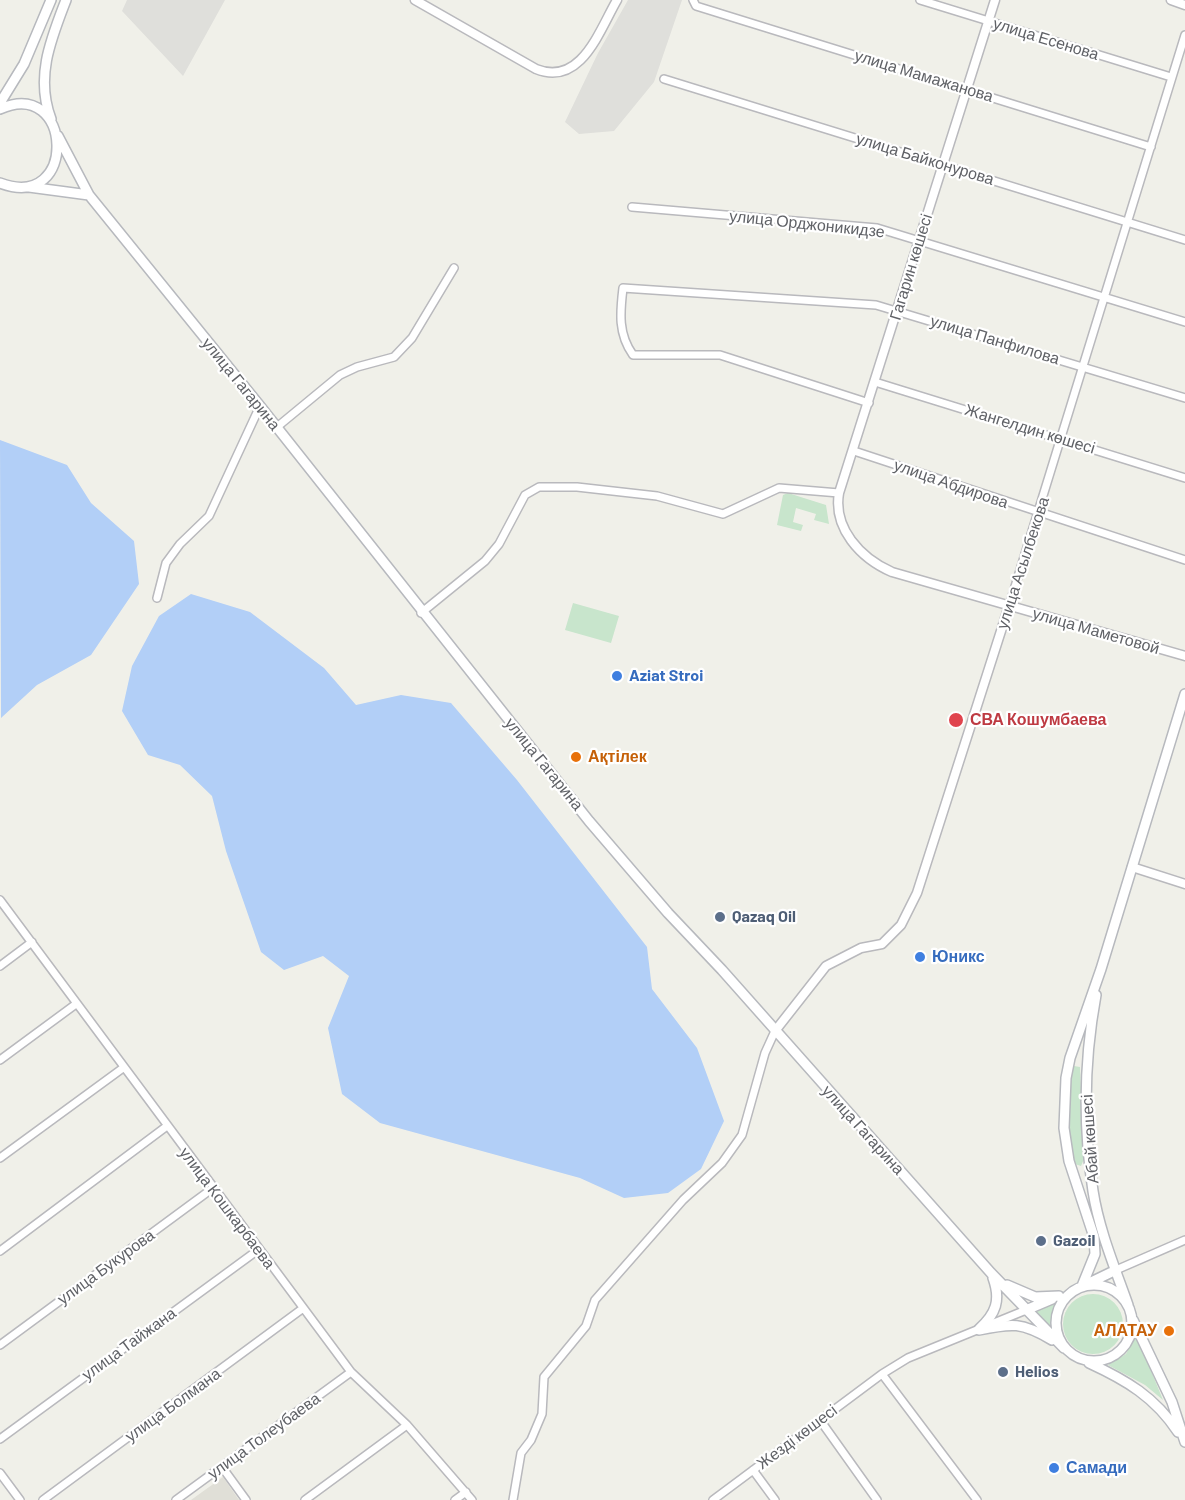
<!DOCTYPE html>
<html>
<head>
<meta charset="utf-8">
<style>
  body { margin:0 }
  canvas { display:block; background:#f0f0e9 }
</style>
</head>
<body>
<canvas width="1185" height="1500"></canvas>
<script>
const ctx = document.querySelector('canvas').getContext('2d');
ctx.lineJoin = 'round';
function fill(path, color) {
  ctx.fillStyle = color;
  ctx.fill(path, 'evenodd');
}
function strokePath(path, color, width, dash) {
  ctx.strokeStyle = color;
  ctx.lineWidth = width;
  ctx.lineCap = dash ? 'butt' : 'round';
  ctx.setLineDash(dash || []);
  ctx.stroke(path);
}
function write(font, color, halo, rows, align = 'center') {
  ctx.font = font + ' Barlow,sans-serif';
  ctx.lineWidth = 4.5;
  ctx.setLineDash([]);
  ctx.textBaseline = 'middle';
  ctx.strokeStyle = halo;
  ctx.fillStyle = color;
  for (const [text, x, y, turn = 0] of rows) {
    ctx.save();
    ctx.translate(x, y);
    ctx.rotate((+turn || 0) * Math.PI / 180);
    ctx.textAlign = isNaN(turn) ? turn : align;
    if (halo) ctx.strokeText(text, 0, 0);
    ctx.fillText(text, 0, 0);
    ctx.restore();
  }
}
fill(new Path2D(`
  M127,0H225L183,76L122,11Z
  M628,0H682L654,82L614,131L579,134L565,122L598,53Z`), '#dfdfdb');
fill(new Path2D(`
  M223,1477L239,1500H191Z`), '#e0dfd7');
fill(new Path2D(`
  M788,493L826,505L829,524L814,520L816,514L796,508L793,522L803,525L801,531L777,525L783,495Z
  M573,603L619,616L611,643L565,630Z
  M1074,1066L1080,1067L1084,1159L1081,1166L1075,1164C1068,1132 1066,1097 1074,1066Z
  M1063 1324a30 30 0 1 1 60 0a30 30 0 1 1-60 0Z
  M1057,1300L1051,1330L1034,1311Z
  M1136,1334L1163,1400L1145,1385L1108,1365L1126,1354Z`), '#c8e5cc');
fill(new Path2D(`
  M0,440L67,465L91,503L134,541L139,584L91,655L37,685L1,718Z
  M191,594L250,612L324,668L356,705L401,695L451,703L517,780L647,947L652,989L697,1048L724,1121L701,1169L668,1193L624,1198L580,1178L380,1123L342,1094L328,1028L349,976L323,956L284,970L261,952L226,851L212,796L180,765L148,755L122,711L132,666L159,616Z`), '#b2cff7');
const minor = new Path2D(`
  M693,0L696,6L1151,147
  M920,0L1171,77
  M664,79L1185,240
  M632,207L877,228L1185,322
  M875,382L1185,478
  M869,403L720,355H633C618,334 620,313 623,288L876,305L1185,398
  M277,427L340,375L357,367L394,357L412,338L454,268
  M854,451L1185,560
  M157,598L166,563L180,544L209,516L260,406
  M1009,606L1185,35
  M421,613L485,561L499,544L525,495L539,487H577L657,496L723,514L779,488L839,493
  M0,900L351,1372L407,1425L472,1500
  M0,966L32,942
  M0,1060L76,1004
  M0,1158L123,1068
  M0,1251L167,1126
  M1116,1270L1185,1240
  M0,1345L213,1188
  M882,1374L977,1500
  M820,1420L877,1500
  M0,1439L258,1250
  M222,1467L246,1500
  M753,1470L775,1500
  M0,1473L20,1500
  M43,1500L302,1309
  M176,1500L351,1372
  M305,1500L407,1425
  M455,1500L466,1492
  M513,1500L521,1453L531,1440L542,1414L544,1377L586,1326L595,1300L683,1200L722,1163L742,1135L765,1053L775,1031
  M713,1500L882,1374L908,1358L1026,1310`);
const tertiary = new Path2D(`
  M415,0L536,69C581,87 599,31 617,0
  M995,0L839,493C833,528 860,558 892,572L1185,656
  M1171,0L1185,5
  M1132,867L1185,884
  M775,1031L826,966L861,948L882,944L901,925L917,893L1009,606`);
const secondary = new Path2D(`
  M0,103L24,64L51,0
  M0,109C73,76 79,213 0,183
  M51,119C35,77 51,39 66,0
  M58,136L89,195L260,406L589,821L668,913L722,970L991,1273L1064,1348
  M29,187L89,195
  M1096,995C1084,1060 1083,1126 1093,1191C1099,1230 1115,1268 1128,1305
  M1087,1284L1116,1270
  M1056 1323a38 38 0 1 1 76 0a38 38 0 1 1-76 0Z
  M1007,1285L1035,1297L1059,1296
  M1082,1286L1095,1254L1094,1237L1069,1161L1064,1128L1066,1078L1070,1058L1101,969L1185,694
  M1026,1310L1052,1299
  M1133,1320L1172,1402L1185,1442
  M979,1329C996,1314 1001,1300 993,1278
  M979,1330C1012,1323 1022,1322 1052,1340
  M1089,1363C1126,1380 1155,1397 1178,1432`);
strokePath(minor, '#b9b9bd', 10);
strokePath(tertiary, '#b9b9bd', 11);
strokePath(secondary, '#b7b9be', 12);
strokePath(minor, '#fff', 7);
strokePath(tertiary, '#fff', 8);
strokePath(secondary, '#fff', 9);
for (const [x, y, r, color] of [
  [617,676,6,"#3f7fe0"],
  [956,720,8,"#e0444e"],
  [576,757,6,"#e8710a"],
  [720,917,6,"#5c6f8a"],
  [920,957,6,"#3f7fe0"],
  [1041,1241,6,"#5c6f8a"],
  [1169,1331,6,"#e8710a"],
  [1003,1372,6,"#5c6f8a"],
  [1054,1468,6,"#3f7fe0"]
]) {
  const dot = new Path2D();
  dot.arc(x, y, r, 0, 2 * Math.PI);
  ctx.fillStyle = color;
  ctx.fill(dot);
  strokePath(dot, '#fff', 2);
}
write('16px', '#606267', '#fff', [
  ["улица Есенова",1046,39,17],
  ["улица Мамажанова",924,76,17],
  ["улица Байконурова",925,159,17],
  ["улица Орджоникидзе",807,224,6],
  ["Гагарин көшесі",911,267,-73],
  ["улица Панфилова",995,340,17],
  ["улица Гагарина",241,384,51],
  ["Жангелдин көшесі",1030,429,17],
  ["улица Абдирова",951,484,19],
  ["улица Асылбекова",1023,563,-72],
  ["улица Маметовой",1096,631,16],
  ["улица Гагарина",544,764,51],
  ["улица Гагарина",863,1130,48],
  ["Абай көшесі",1090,1139,-94],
  ["улица Кошкарбаева",227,1208,53],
  ["улица Букурова",106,1267,-36],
  ["улица Тайжана",129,1344,-36],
  ["улица Болмана",173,1405,-36],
  ["улица Толеубаева",264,1436,-36],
  ["Жезді көшесі",797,1437,-37]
]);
write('bold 16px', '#366cbe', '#fff', [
  ["Aziat Stroi",629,676],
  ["Юникс",932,957],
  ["Самади",1066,1468]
], 'left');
write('bold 16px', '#be3a42', '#fff', [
  ["СВА Кошумбаева",970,720]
], 'left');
write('bold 16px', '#c56008', '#fff', [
  ["Ақтілек",588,757],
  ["АЛАТАУ",1157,1331,"right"]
], 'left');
write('bold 16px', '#4e5e75', '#fff', [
  ["Qazaq Oil",732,917],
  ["Gazoil",1053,1241],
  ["Helios",1015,1372]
], 'left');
</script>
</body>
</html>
